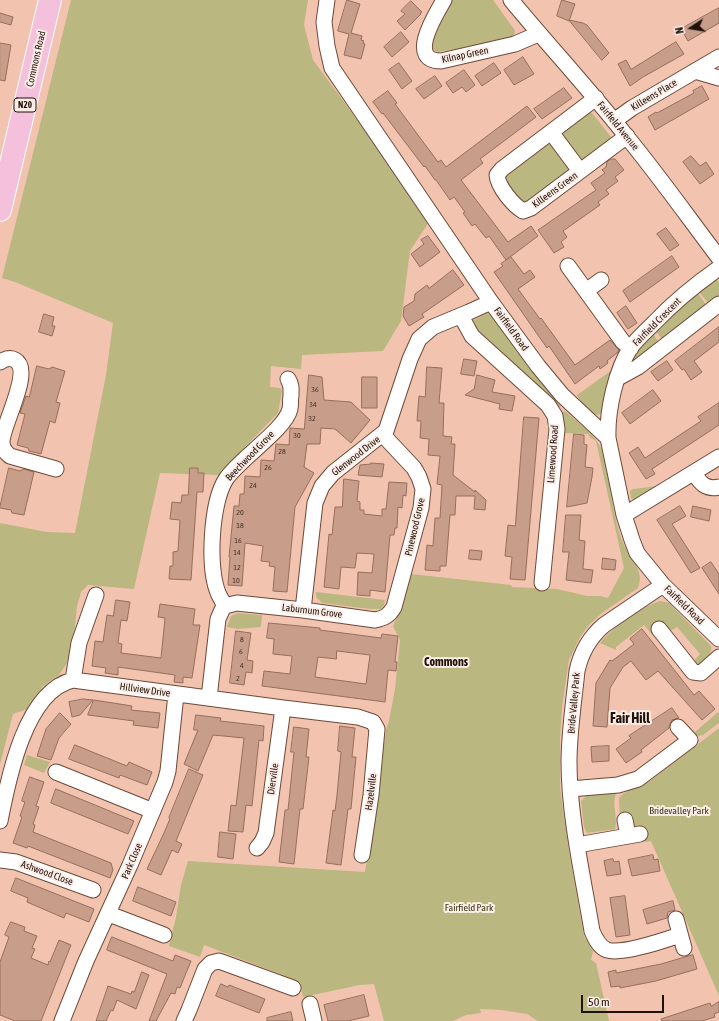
<!DOCTYPE html>
<html>
<head>
<meta charset="utf-8">
<style>
  body { margin:0 }
  #map { position:relative; width:719px; height:1021px; overflow:hidden; background:#f2c4b0; font-family:"Asap Condensed",sans-serif }
  canvas { display:block }
  .north { position:absolute; left:671px; top:8px; width:40px; height:40px; -webkit-text-stroke:3px #fcede7; paint-order:stroke; rotate:258deg; font-size:11px; font-weight:700; line-height:16px; text-align:center; color:#1f1008 }
  .north::after { content:''; display:block; margin:auto; width:14px; height:18px; background:#1f1008; clip-path:polygon(50% 0,100% 100%,50% 72%,0 100%) }
  .scale { position:absolute; left:581px; top:995px; width:83px; height:18px; box-sizing:border-box; border:2px solid #1f1008; border-top:0; padding-left:5px; font-size:12px; line-height:14px; white-space:nowrap; color:#1f1008; -webkit-text-stroke:3px #fcede7; paint-order:stroke }
</style>
</head>
<body>
<div id="map">
<canvas width="719" height="1021"></canvas>
<div class="north">N</div>
<div class="scale">50 m</div>
</div>
<script>
const ctx = document.querySelector('canvas').getContext('2d');
ctx.lineJoin = 'round';
function fill(path, color) {
  ctx.fillStyle = color;
  ctx.fill(path, 'evenodd');
}
function strokePath(path, color, width, dash) {
  ctx.strokeStyle = color;
  ctx.lineWidth = width;
  ctx.lineCap = dash ? 'butt' : 'round';
  ctx.setLineDash(dash || []);
  ctx.stroke(path);
}
function write(font, color, halo, rows, align = 'center') {
  ctx.font = font + ' "Asap Condensed",sans-serif';
  ctx.lineWidth = 4;
  ctx.setLineDash([]);
  ctx.textBaseline = 'middle';
  ctx.strokeStyle = halo;
  ctx.fillStyle = color;
  for (const [text, x, y, turn = 0] of rows) {
    ctx.save();
    ctx.translate(x, y);
    ctx.rotate((+turn || 0) * Math.PI / 180);
    ctx.textAlign = isNaN(turn) ? turn : align;
    if (halo) ctx.strokeText(text, 0, 0);
    ctx.fillText(text, 0, 0);
    ctx.restore();
  }
}
fill(new Path2D(`
  M71,0H308L304,25L313,60L372,140L429,222L410,251L401,321L383,351L302,355L301,369L271,366L270,387L280,388L282,391L278,413L242,450L220,475L160,473L134,589L88,585L81,592L77,606L74,635L67,663L59,675L43,686L28,709L13,714L0,764V523L47,532L75,533L106,375L113,323L15,282L2,278Z
  M449,0H493L514,29L515,33L513,37L457,53L456,49L437,52L433,49V34Z
  M586,112L592,113L611,137L610,144L585,161L580,159L562,136L564,129Z
  M545,142H552L571,167L569,173L531,202L524,203L517,198L507,184L506,177L508,170Z
  M717,280L719,282V296L709,304L698,291L711,281Z
  M697,292L707,306L664,339L661,338L655,330Z
  M488,313L491,314L563,404L558,408L476,332L473,323L474,320Z
  M652,332L658,341L659,344L633,361L641,346Z
  M612,370L603,412C600,414 597,416 593,414C588,412 579,400 577,395Z
  M565,411C574,419 593,434 598,443C604,451 605,463 607,472C611,494 614,517 621,538C627,556 646,569 638,588L602,613L589,625L580,637L569,660L562,707L560,739V788L569,852L584,936L593,951L591,960L596,963L609,1021H538L527,1014L501,1010L480,1009L481,1013L466,1015L453,1021H384L374,984L360,985L303,997L300,983L288,977L204,945L200,957L169,946L176,917L181,885L188,861L365,872L386,730L389,721L395,689L400,640L393,626L402,607L411,574L511,585L512,587L557,589L587,596H600L608,598L624,568L596,441L591,438L588,434L565,433L562,413Z
  M658,486L636,501L631,498L630,491L633,489Z
  M316,592L385,600L384,605L381,609H370L322,603L316,597Z
  M660,601L669,603L711,646C713,655 702,662 697,667L693,662L700,654L677,627L672,630H668L663,624L652,632L654,637L644,625L616,647V650L600,643C612,628 641,607 660,601Z
  M238,613L262,615L261,627L238,629L227,627L231,616Z
  M718,712L719,713V723L703,735L698,736L694,733Z
  M719,728V996L651,841L646,842L642,829L635,828L633,825L620,820L619,798C625,789 640,787 650,781Z
  M27,755L50,762L44,773L24,765Z
  M619,790C609,800 619,817 615,829L587,833L584,827L581,801L589,793Z`), '#bab780');
const building = new Path2D(`
  M347,0L360,4L351,33L362,36L361,40L364,41L363,43L365,44L361,59L344,55L349,34L338,31Z
  M562,0L575,4L569,21L557,16Z
  M411,1L422,12L420,13L421,14L405,30L397,21L405,14L401,11Z
  M719,8V23L688,41L681,29Z
  M0,13L13,17L11,25L0,22Z
  M569,20L583,23L587,25L609,53L602,60Z
  M401,32L409,42L392,57L384,47Z
  M676,42L684,54L643,77L630,86L618,64L626,60L631,69Z
  M0,43L11,45L5,81L0,80Z
  M523,57L534,74L514,85L504,70Z
  M399,63L412,81L402,89L389,70Z
  M494,63L501,73L482,86L475,76Z
  M464,70L475,85L466,92L462,87L453,93L446,83Z
  M435,76L442,86L424,99L416,89Z
  M702,86L709,99L655,130L648,117L656,112L657,113L694,93L693,91Z
  M564,88L572,98L542,119L534,109Z
  M388,91L397,103L395,104L438,162L441,160L446,167L527,106L536,117L480,159L483,163L461,180L508,242L531,226L538,236L506,260L489,236L486,238L475,224L472,226L463,213L465,212L454,197L450,200L436,180H435L425,166L424,167L383,113L382,114L373,102Z
  M691,156L700,166L706,162L714,174L700,184L683,162Z
  M612,159H615L624,170L615,177L618,181L606,190L609,194L598,202L600,205L563,231L567,237L561,242L564,247L554,253L538,230L596,190L591,183L605,173L602,170L606,167L607,162Z
  M666,228L679,245L670,251L657,234Z
  M428,236L440,252L420,267L411,254L424,244L421,240Z
  M672,256L679,267L630,302L623,291Z
  M511,257L524,274L530,270L535,277L518,289L540,319L541,318L575,365L610,340L619,350L617,353L607,361L608,363L600,369L599,366L575,384L549,346L547,348L494,272L503,266L501,264Z
  M453,270L464,285L422,314L424,317L409,326L403,316L404,307L414,301L415,294L427,285L429,288Z
  M626,306L637,323L628,329L617,313Z
  M44,314L54,317L52,326H55L52,336L39,332Z
  M719,327V342L694,361L702,372L691,380L684,369L682,370L675,361Z
  M464,359L477,361L474,376L461,374Z
  M667,361L673,370L658,381L651,372Z
  M37,366L49,369L52,367L65,371L56,402L60,403L55,423L50,421L41,454L29,451L28,448L17,445L25,414L20,413L26,396L29,397Z
  M427,367L442,368L439,403H444L443,436L452,437L451,444H455L453,475L475,492V490L486,500L485,510L474,509L475,496H456L455,515H450L446,566H440V571L425,570L427,545L433,546L435,518H440L442,485L437,484L440,456L428,455L429,439L420,438L421,421H417L419,396L425,397Z
  M309,375L322,377L324,400L351,402L370,420L351,443L335,429L321,428L320,444H307L304,467L314,473L295,507L287,592L273,591L275,567L269,566L270,562L261,561L263,546L245,543L242,586L228,585L230,557H229L234,506H239L240,494H244L245,476L260,477L261,460L274,461L276,444L289,445L290,428L304,429Z
  M477,375L495,380L492,392L515,396L512,411L499,409L500,404L465,395L474,389Z
  M362,377H377V408H362Z
  M653,390L661,401L630,424L622,413Z
  M719,403V425L652,469L655,474L646,479L629,453L638,447L645,458L701,421L698,417Z
  M524,417L539,418L525,580L510,579L512,557L505,556L508,525L515,526Z
  M574,434L584,435V444L587,445L585,467L593,468L592,477L587,503L567,507Z
  M371,463L384,464L382,477L358,475L360,465L371,464Z
  M9,468L20,471L24,469L34,472L24,515L12,513L11,510L0,508Z
  M190,468H198V473H204L203,492H197L191,580L169,579L170,566H173V552L178,551L180,520L170,519L172,502L181,503L182,495H188Z
  M344,479L359,481L357,501L360,502V510H364V514L382,516V509H386L389,482L407,483L406,496L403,495L402,508L398,507L397,528H395L394,535H390L385,592L370,590V596L357,595L358,572L372,573L374,554L357,553L355,568L341,567L339,589L324,587L329,534L332,535L335,507H342Z
  M680,506L686,516L672,524L700,568L691,573L657,520Z
  M693,506L711,510L709,521L691,517Z
  M566,515H581L579,540L585,541L583,569L593,570L591,583L566,580L569,552H563Z
  M470,550L482,551L481,560L469,559Z
  M603,558L616,560L615,570L602,569Z
  M711,562L719,574V594L702,568Z
  M116,600L130,602L127,621L121,620L118,643L122,644L121,653L161,658L165,618L158,617L160,604L195,609L193,625H200L192,678L183,677V683L174,682L175,675L118,667V675L105,673L106,668L92,666L95,641L103,642L107,615L113,616Z
  M269,623L320,628V630L381,638L382,634L398,636L395,662H397L396,671L388,670L385,702L262,686L264,671L290,674L292,656L273,654L274,639L267,638ZM337,651L370,655L366,684L315,677L318,657L336,659Z
  M642,629L694,695L699,691L715,709L702,720L658,671L646,680L631,661L623,667L610,688L607,727L593,726L596,683L610,660L612,661L634,644L630,639Z
  M236,631L251,633L247,660L253,661L252,673L246,672L244,685L230,683Z
  M83,699L93,700L80,715L72,717L69,702Z
  M94,700L132,706L131,710L160,713L158,728L133,725L134,721L88,715Z
  M672,708L679,718L672,720L670,724L669,728L641,750L642,752L626,763L616,749L631,738L629,736Z
  M60,713L71,724L59,738L51,760L37,756L46,729Z
  M196,715L221,718L220,721L264,726L263,741L259,740L252,806L246,805L243,832L228,831L231,805L236,806L244,738L213,735L198,771L184,764L198,730H194Z
  M340,726L355,728L352,757H356L351,809H348L341,865L326,863L333,810L335,811L337,795L341,752L338,751Z
  M294,727L309,729L306,757H309L303,809H300L294,864L279,862L285,810H288L294,752H291Z
  M75,745L127,766L129,762L152,772L147,785L120,775L119,778L69,759Z
  M609,746V761L592,762L591,747Z
  M189,769L203,775L176,841L182,844L178,853L172,850L161,875L147,869L164,833L170,819L169,818Z
  M30,777L44,782L36,806L39,807L33,824L35,825L33,832L111,863L113,870L110,878L28,846L27,848L13,843L22,817L20,816L25,802L22,801Z
  M56,789L134,821L128,834L51,803Z
  M220,832L236,834L233,859L218,857Z
  M653,855L654,860L658,859L660,871L632,876L628,860Z
  M613,859L614,862L619,861L621,874L607,876L604,861Z
  M16,878L94,909L89,922L66,913L64,918L27,902L28,898L11,891Z
  M138,887L176,902L171,916L133,901Z
  M625,896L630,935L616,937L610,898Z
  M673,901L675,910L668,912L667,918L647,924L643,910Z
  M11,922L25,927L24,931L37,936L32,948L35,949L31,958L48,965L49,961L50,962L59,940L71,945L41,1021H15L0,1015V962L9,937L5,935Z
  M112,937L173,961L175,955L191,961L180,988L177,987L175,994L171,993L156,1021H149L167,974L107,950Z
  M693,955L697,969L656,981L620,988V986L611,987L608,972L616,970V973L661,964Z
  M142,972L149,975L136,1009L117,1000L113,1011L111,1010L106,1021H96L108,986L131,994L132,991L134,992Z
  M221,984L228,987L229,985L265,999L259,1013L216,996Z
  M364,995L369,1016L348,1021H328L324,1005Z
  M719,1002V1012L714,1014L715,1017L702,1021H662L661,1019L710,1003L711,1006Z
  M291,1012L293,1021H267V1018Z`);
fill(building, '#c89d89');
strokePath(building, '#976e5b', 1);
const minor = new Path2D(`
  M327,0L324,22L327,46L332,68L491,302L538,366L562,395L608,438L624,515L632,540L637,553L663,585L719,639
  M444,0C436,14 406,61 441,61L515,44L538,34
  M511,0C549,46 590,90 627,137C659,176 688,217 719,258
  M695,71L719,78
  M596,98L502,169L497,175C498,187 513,205 523,211L531,208L627,136
  M614,121L632,108L719,57
  M551,132L580,171
  M568,266L623,342L631,348
  M586,291L601,280
  M461,316L472,336L548,405L555,416L557,429L542,583
  M0,362C5,359 10,357 15,360C34,370 2,425 2,442C2,448 5,452 10,456L56,469
  M618,378L638,367L719,304
  M608,438C607,410 616,370 631,347C638,338 646,331 654,323C674,302 696,284 719,268
  M694,473C700,483 706,490 719,487
  M624,515L719,457
  M663,585L604,625C590,637 581,652 577,671C574,700 569,733 569,762C569,816 583,877 592,931C595,938 599,947 607,950C622,955 665,940 680,935
  M225,606L237,603L303,610L375,620C384,618 389,616 394,607L421,508L423,489L419,477L414,468L383,435
  M225,606C223,602 221,599 219,595C207,570 211,502 226,479C239,459 285,430 290,409C291,405 290,400 291,396C291,389 292,385 288,379
  M303,610L315,503L322,486L333,473L386,431L410,359L419,339L433,327L469,312L491,302
  M659,629L693,672L701,673L719,657
  M73,680L79,643L96,595
  M209,698L218,619L222,610L225,606
  M56,772L153,811
  M570,789L618,785L638,779L690,740L678,727
  M625,820L628,836
  M0,821C8,780 25,691 73,680L283,708L358,717L373,722L377,729L371,795L362,855
  M577,845L640,834
  M257,848L262,842L266,833L283,708
  M0,860L16,862L93,890
  M109,914L164,935
  M676,919L684,948
  M310,1004L314,1021
  M62,1021L86,961L130,865L165,782L168,771L176,694
  M184,1021L189,1010L205,969L211,963L219,961L293,988`);
const highway = new Path2D(`
  M0,210L50,0`);
strokePath(minor, '#6f4937', 17);
strokePath(highway, '#fff', 24);
strokePath(minor, '#fff', 15);
strokePath(highway, '#f4c0db', 22);
write('8px', '#493328', null, [
  ["36",315,389],
  ["34",313,404],
  ["32",312,418],
  ["30",297,435],
  ["28",282,451],
  ["26",268,467],
  ["24",253,485],
  ["20",240,512],
  ["18",240,525],
  ["16",238,540],
  ["14",237,552],
  ["12",237,567],
  ["10",236,580],
  ["8",242,639],
  ["6",241,651],
  ["4",242,665],
  ["2",238,678]
]);
for (const [x, y, w] of [
  [25,105,22]
]) {
  const box = new Path2D();
  box.roundRect(x - w / 2, y - 7, w, 14, 3);
  ctx.fillStyle = '#fcede7';
  ctx.fill(box);
  strokePath(box, '#1f1008', 1);
}
write('bold 9px', '#1f1008', null, [
  ["N20",25,105]
]);
write('10px', '#1f1008', '#fcede7', [
  ["Kilnap Green",465,55,-12],
  ["Commons Road",36,59,-77],
  ["Killeens Place",654,95,-31],
  ["Fairfield Avenue",618,126,51],
  ["Killeens Green",555,190,-36],
  ["Fairfield Crescent",657,322,-45],
  ["Fairfield Road",511,329,54],
  ["Limewood Road",553,454,-86],
  ["Beechwood Grove",250,456,-46],
  ["Glenwood Drive",356,456,-38],
  ["Pinewood Grove",415,527,-77],
  ["Fairfield Road",684,605,44],
  ["Laburnum Grove",312,611,7],
  ["Hillview Drive",145,690,8],
  ["Bride Valley Park",574,703,-85],
  ["Dierville",273,779,-82],
  ["Hazelville",371,792,-83],
  ["Park Close",132,861,-67],
  ["Ashwood Close",47,873,20]
]);
write('10px', '#36340f', '#fcede7', [
  ["Bridevalley Park",679,811],
  ["Fairfield Park",469,908]
]);
write('bold 12px', '#1f1008', '#fcede7', [
  ["Commons",446,662]
]);
write('bold 14px', '#1f1008', '#fcede7', [
  ["Fair Hill",630,719]
]);
</script>
</body>
</html>
